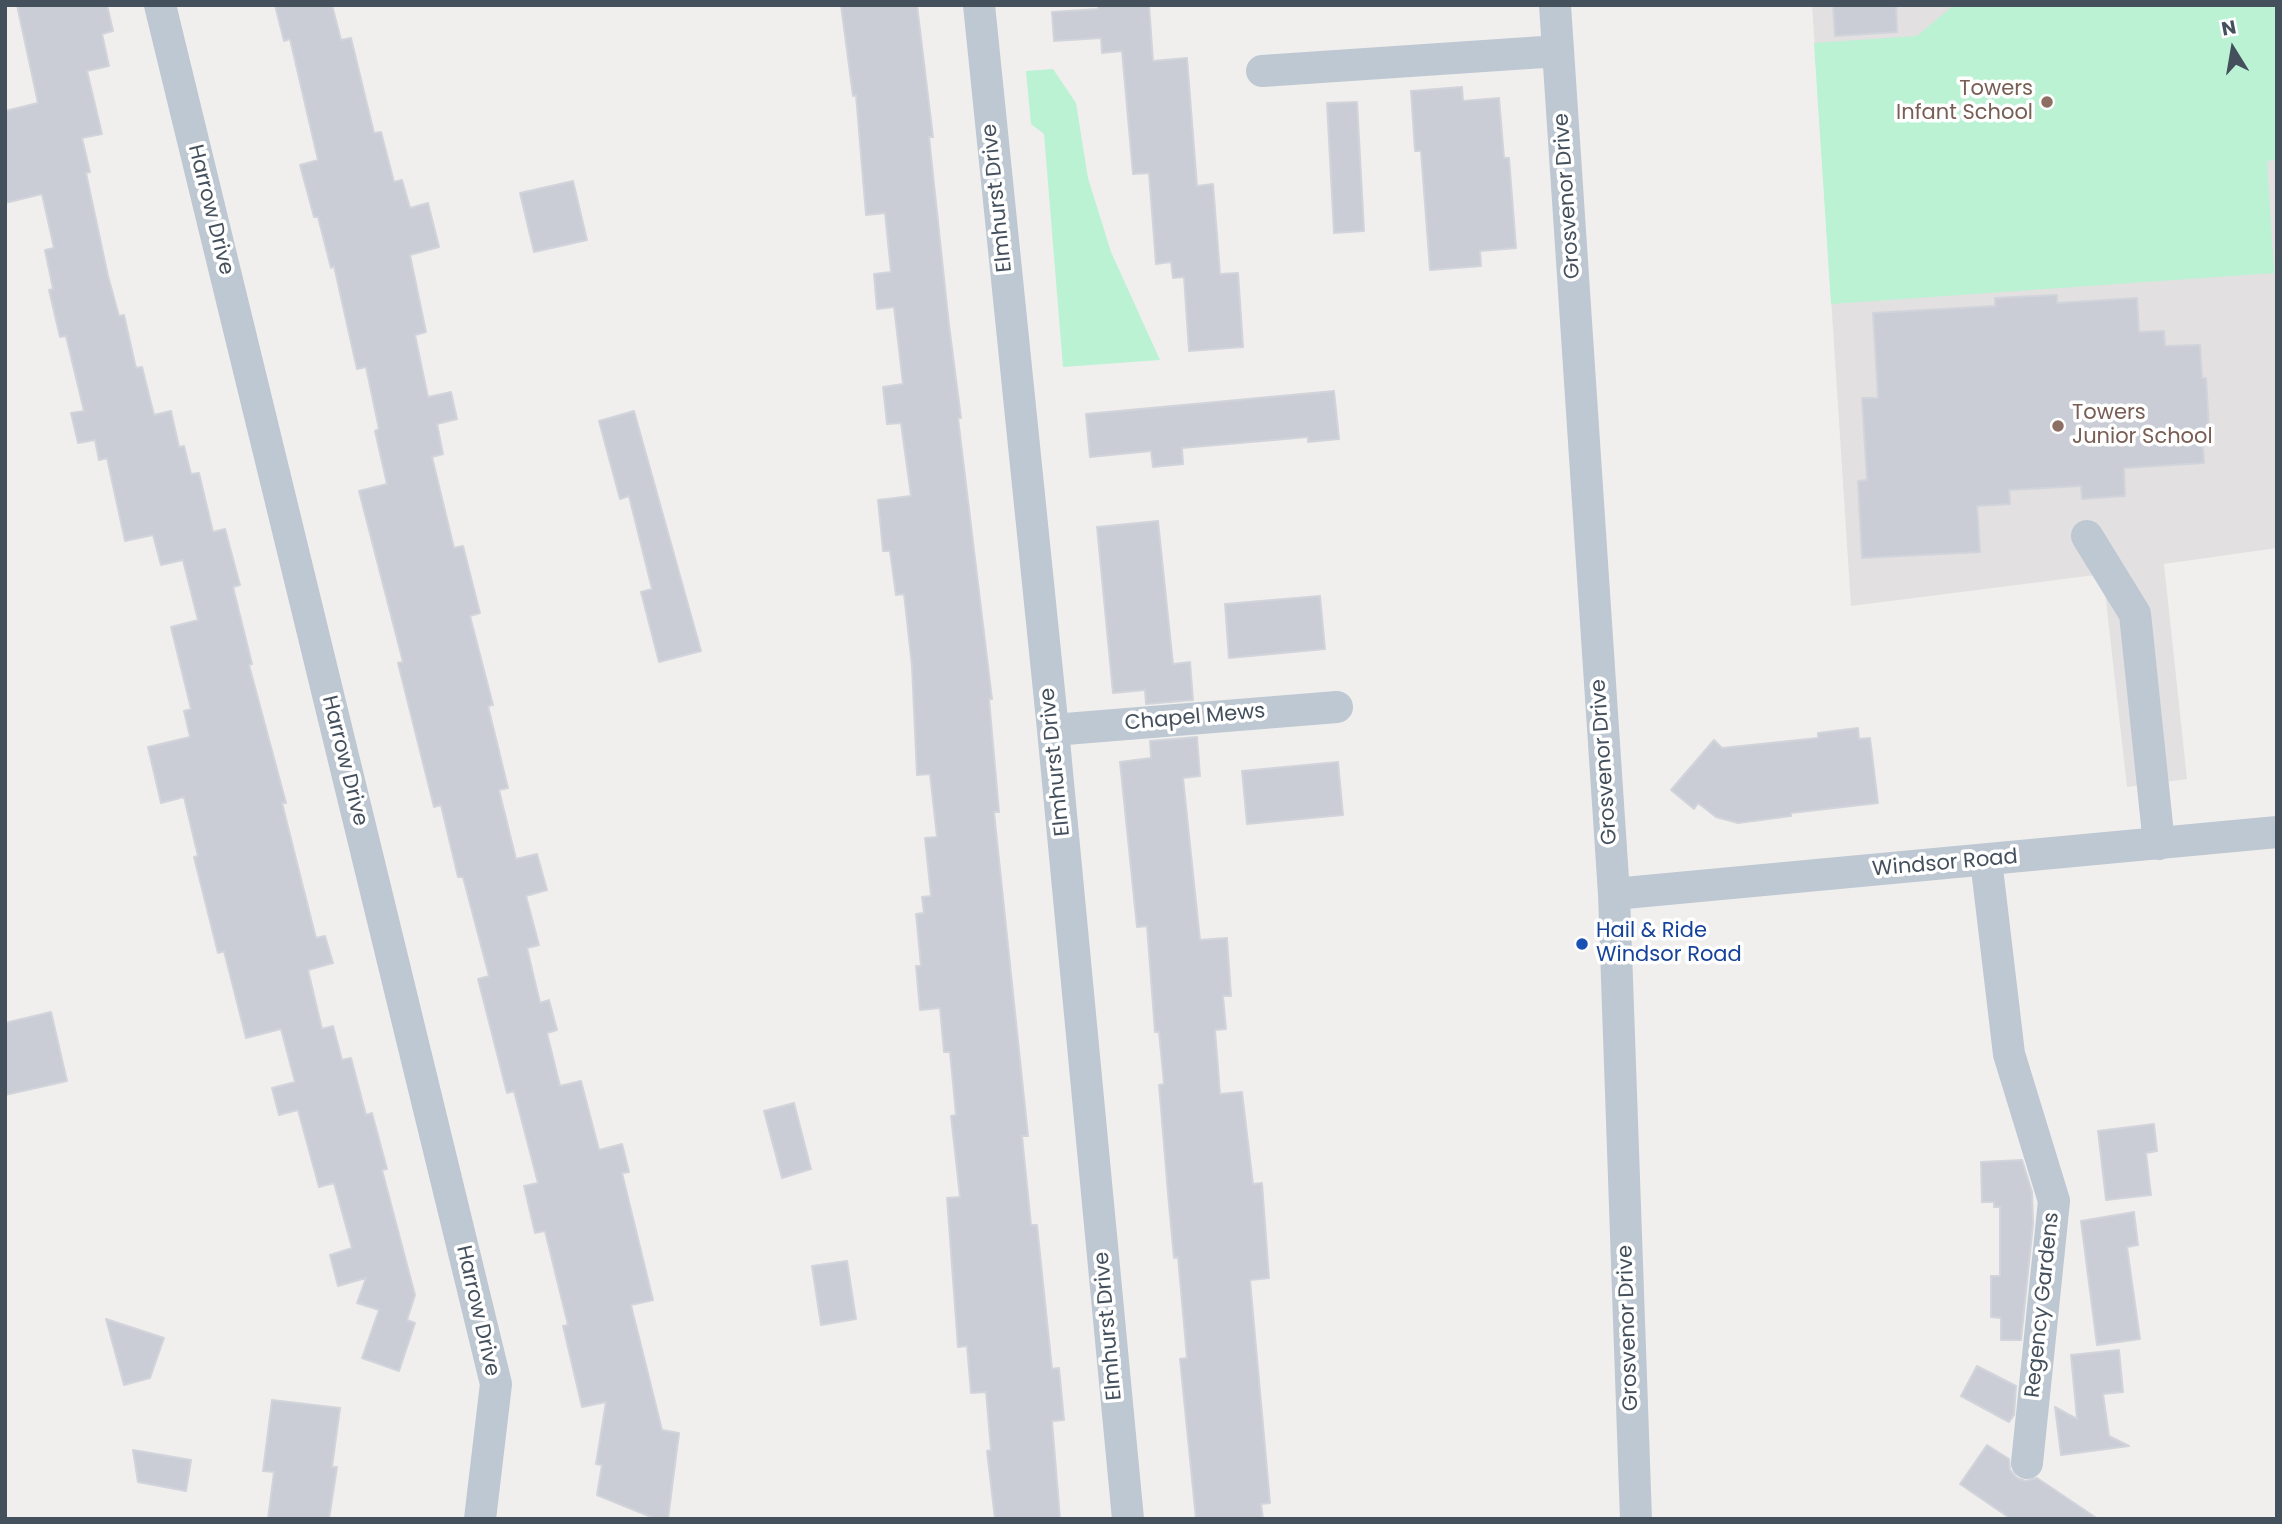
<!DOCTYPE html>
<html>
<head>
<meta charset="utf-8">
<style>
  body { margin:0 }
  #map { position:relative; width:2282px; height:1524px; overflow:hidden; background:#f1efee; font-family:Poppins,sans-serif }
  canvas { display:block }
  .frame { position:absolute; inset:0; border:7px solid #45505d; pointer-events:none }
  .north { position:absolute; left:2198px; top:14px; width:70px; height:70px; -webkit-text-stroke:5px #fff; paint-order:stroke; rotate:349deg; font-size:19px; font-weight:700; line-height:28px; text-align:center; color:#45505d }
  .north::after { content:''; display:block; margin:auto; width:24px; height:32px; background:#45505d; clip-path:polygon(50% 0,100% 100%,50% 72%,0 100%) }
</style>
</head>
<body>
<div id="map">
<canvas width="2282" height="1524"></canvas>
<div class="frame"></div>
<div class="north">N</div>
</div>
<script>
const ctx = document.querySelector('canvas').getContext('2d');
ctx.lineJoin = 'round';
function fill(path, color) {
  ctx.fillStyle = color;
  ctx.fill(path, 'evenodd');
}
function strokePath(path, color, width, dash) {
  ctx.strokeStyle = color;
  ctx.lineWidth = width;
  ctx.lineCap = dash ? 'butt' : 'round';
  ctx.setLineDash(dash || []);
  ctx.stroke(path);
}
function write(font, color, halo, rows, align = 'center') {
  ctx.font = font + ' Poppins,sans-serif';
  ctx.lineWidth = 7;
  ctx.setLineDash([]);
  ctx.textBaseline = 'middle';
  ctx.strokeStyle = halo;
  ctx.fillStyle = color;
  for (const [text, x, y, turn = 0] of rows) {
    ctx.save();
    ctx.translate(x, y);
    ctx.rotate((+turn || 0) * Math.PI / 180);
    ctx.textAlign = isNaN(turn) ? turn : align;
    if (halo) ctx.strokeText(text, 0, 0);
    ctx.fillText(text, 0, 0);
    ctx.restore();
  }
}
fill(new Path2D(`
  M1812,5H2277V548L2164,564L2187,779L2127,787L2103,574L1851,606Z`), '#e2e0e0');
fill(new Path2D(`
  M1954,5H2277V160L2267,161L2274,273L1831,304L1814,43L1917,36Z
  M1053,69L1076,103L1088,178L1111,252L1160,360L1063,367L1044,134L1031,124L1026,71Z`), '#baf2d3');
const building = new Path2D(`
  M17,5H107L113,31L102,34L109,66L87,71L102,134L82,138L90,172L86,173L108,276L119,316L124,315L136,368L142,367L154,415L171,411L179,447L184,446L191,474L199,473L213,532L225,529L240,585L233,587L252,664L249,665L286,803H282L299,871L316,938L325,936L333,963L308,970L322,1029L333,1026L342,1060L351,1058L366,1115L372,1113L387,1169L382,1170L415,1295L407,1320L415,1323L399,1371L362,1358L379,1310L357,1303L366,1278L338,1286L330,1255L352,1248L334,1183L319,1187L298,1110L279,1115L272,1088L295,1082L281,1029L246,1038L224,951L218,953L194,857L198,856L184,797L161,803L148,747L190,737L184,711L191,709L171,627L198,620L183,560L161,565L153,535L125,541L107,458L99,460L95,440L78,443L71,413L84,411L66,336L60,337L49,290L53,289L45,250L54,248L42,194L5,203V111L38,103Z
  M275,5H332L341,40L351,38L374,133L381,132L394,182L402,180L410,208L428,203L439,247L410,255L426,332L415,335L428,397L451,392L457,419L437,424L443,454L432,457L454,548L463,546L480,613L470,616L493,705L488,706L508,788L499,790L516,859L537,854L547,890L526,896L539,945L527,948L540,1003L549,1000L557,1030L547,1033L560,1086L581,1081L599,1150L622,1144L629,1172L622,1173L653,1300L631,1305L662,1430L679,1433L668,1519H656L597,1495L602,1465L596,1464L606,1402L582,1407L563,1326L568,1325L545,1231L535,1233L524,1186L538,1183L514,1091L507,1093L478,979L489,976L463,877H458L441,805L434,807L398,663L403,662L359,491L387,484L375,431L379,429L366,367L357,369L334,266L331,268L318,217H314L300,165L318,160L290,39L284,41Z
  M841,5H917L933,137H929L949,325L961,418H958L992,699H989L999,812H994L1028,1136H1022L1031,1225H1037L1052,1369L1059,1368L1064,1420L1052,1421L1060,1519H995L987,1451L991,1450L986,1392L971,1393L967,1346L958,1347L947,1198L960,1197L951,1116L956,1115L950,1052H944L940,1008L920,1010L916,966H921L916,914L924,913L922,897L931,896L925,838L937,837L930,774L917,775L912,666L904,594L896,595L890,551H883L878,500L911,496L901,423L887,424L883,387L903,384L894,307L877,309L874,274L891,272L885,213L866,215L856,95L853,96Z
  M1098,5H1149L1153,61L1187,58L1197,186L1213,184L1220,274L1238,273L1243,347L1189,351L1184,277L1173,278L1171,262L1156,264L1149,173L1133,174L1122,51L1102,53L1101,38L1054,41L1052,12L1098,9Z
  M1833,5H1896L1897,32L1835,36Z
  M1462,87L1463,101L1499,98L1504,158H1509L1516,248L1480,251L1481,266L1430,270L1421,151H1415L1411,91Z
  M1357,102L1364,231L1334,233L1327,103Z
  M573,181L587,240L534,252L520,193Z
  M2057,295V303L2137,298L2139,332L2164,331L2165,346L2200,345L2202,378H2206L2209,428L2202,429L2204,463L2124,468L2125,496L2082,499L2081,486L2009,490L2010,504L1977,506L1980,552L1862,558L1858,481L1867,480L1862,398H1878L1873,313L1995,306V298Z
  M1334,391L1339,439L1308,442V437L1182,448L1183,464L1153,467L1151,451L1090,457L1086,414Z
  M634,411L701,651L659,662L641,592L652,589L629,496L620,499L599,421Z
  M1158,521L1173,664L1190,662L1193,700L1146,704L1145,690L1113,693L1097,527Z
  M1320,596L1325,649L1229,658L1225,604Z
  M1858,728L1859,739L1870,738L1878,803L1791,813V816L1738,823L1716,817L1698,803L1694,809L1671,790L1714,740L1722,748L1818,738V733Z
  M1197,737L1200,776L1183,778L1200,940L1227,938L1231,996H1223L1226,1029L1215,1030L1220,1094L1242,1092L1253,1184L1262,1183L1269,1278L1250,1280L1270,1503L1261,1504L1263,1519H1196L1180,1359L1187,1358L1178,1257L1174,1258L1169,1205L1159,1085L1164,1084L1159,1032H1155L1147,926L1137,927L1120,762L1151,758L1150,741Z
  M1338,762L1343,815L1247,824L1242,771Z
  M51,1012L67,1081L5,1095V1023Z
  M794,1103L811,1169L782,1178L764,1111Z
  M2154,1124L2157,1151L2146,1153L2151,1195L2106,1200L2098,1131Z
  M2022,1160L2032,1192L2033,1224L2021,1340H2001V1318L1991,1317V1276H2000V1207H1994V1202H1982L1981,1162Z
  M2134,1212L2138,1245L2127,1247L2140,1339L2097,1345L2081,1221Z
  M847,1261L856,1319L821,1325L812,1266Z
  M106,1319L164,1338L150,1378L124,1385Z
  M2119,1350L2123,1392L2103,1394L2109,1436L2129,1446L2061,1455L2055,1407L2077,1419L2071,1355Z
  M1977,1366L2016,1386L2014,1415L2009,1422L1961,1396Z
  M272,1400L340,1408L332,1467H337L329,1519H268L274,1472L263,1471Z
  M1987,1445L2009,1459L2010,1470L2017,1478L2026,1481L2037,1478L2098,1519H2011L1960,1484Z
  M133,1450L191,1460L186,1491L138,1482Z`);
fill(building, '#cacdd5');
strokePath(building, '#d2d4db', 2);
strokePath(new Path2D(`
  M160,5L496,1384L480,1519
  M979,5L1053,730L1128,1519
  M1555,5L1614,894L1636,1519
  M1262,71L1558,51
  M2087,536L2135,614L2159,844
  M1053,730L1337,707
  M1986,860L2009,1054L2054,1201L2027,1463
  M1614,894L2277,832`), '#bec8d2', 32);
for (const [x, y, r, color] of [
  [2047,102,7,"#8d6e63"],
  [2058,426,7,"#8d6e63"],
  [1582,944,7,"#1a4fb4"]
]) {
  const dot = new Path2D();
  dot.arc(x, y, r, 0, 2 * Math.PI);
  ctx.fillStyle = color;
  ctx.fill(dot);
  strokePath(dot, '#fff', 2.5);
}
write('21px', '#785e54', '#fff', [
  ["Towers",2033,90],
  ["Infant School",2033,114],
  ["Towers",2072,414,"left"],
  ["Junior School",2072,438,"left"]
], 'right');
write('21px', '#45505d', '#fff', [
  ["Grosvenor Drive",1568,196,-94],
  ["Elmhurst Drive",998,198,-96],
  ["Harrow Drive",210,210,76],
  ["Chapel Mews",1195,718,-5],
  ["Harrow Drive",344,761,76],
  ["Elmhurst Drive",1056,762,-96],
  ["Grosvenor Drive",1605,762,-94],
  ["Windsor Road",1945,864,-5],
  ["Regency Gardens",2043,1305,-84],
  ["Harrow Drive",477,1311,77],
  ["Elmhurst Drive",1109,1326,-95],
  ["Grosvenor Drive",1629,1328,-92]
]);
write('21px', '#164399', '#fff', [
  ["Hail & Ride",1596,932],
  ["Windsor Road",1596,956]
], 'left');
</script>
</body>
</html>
